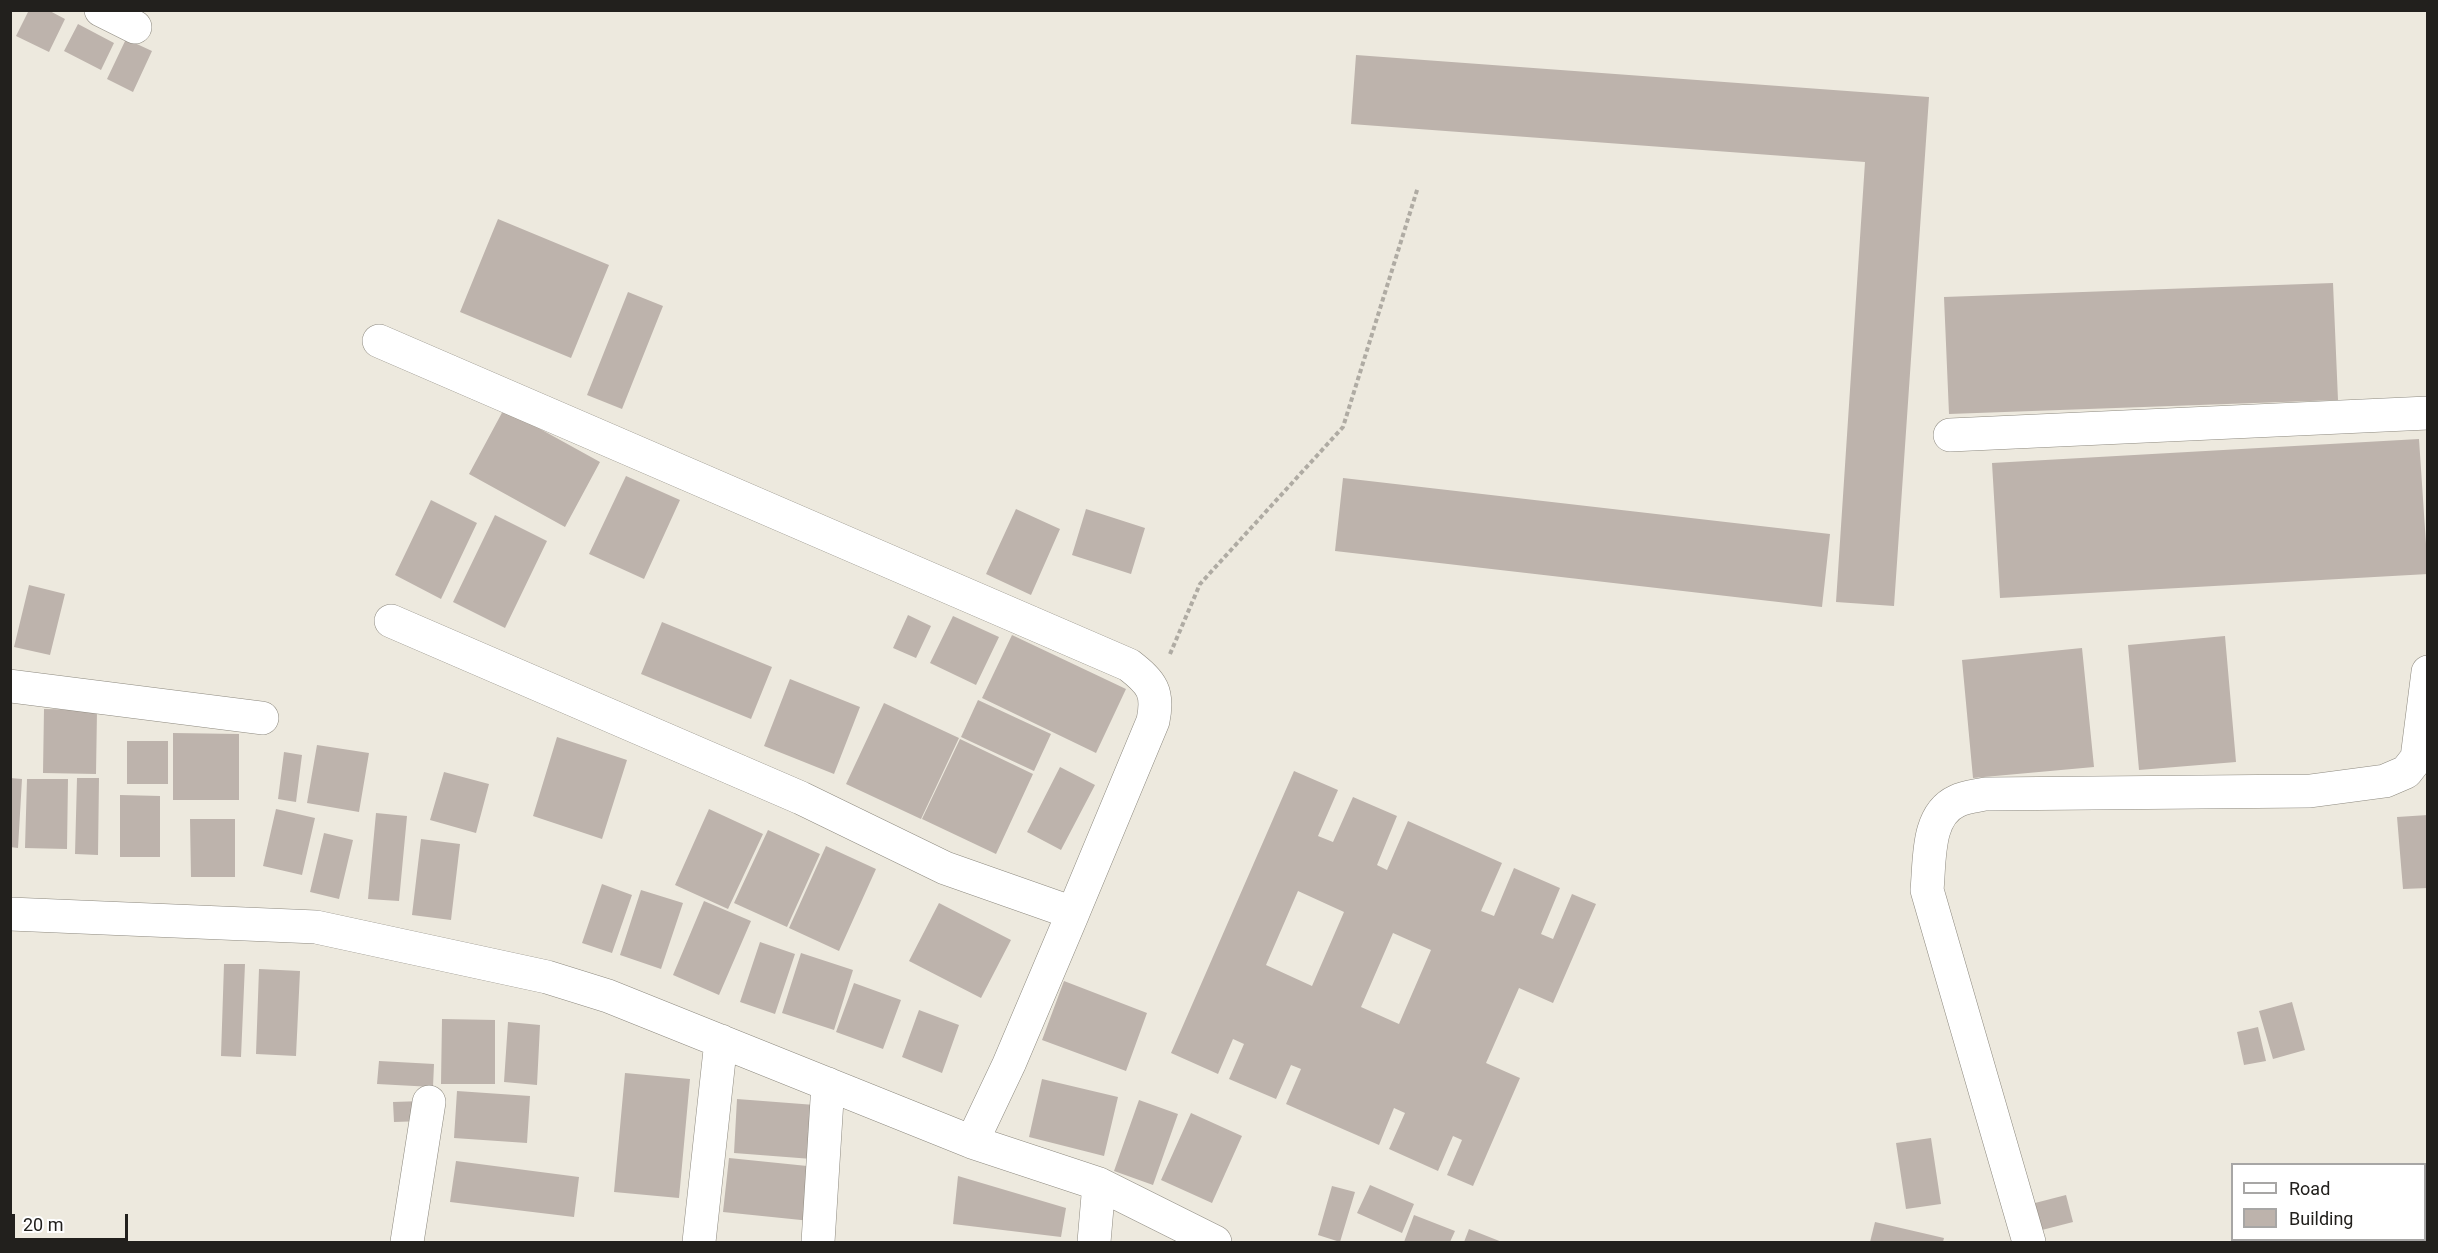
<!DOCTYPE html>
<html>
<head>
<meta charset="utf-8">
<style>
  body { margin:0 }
  #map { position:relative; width:2438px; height:1253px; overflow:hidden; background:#ede9de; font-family:Roboto,sans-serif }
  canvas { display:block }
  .frame { position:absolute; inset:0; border:12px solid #22201d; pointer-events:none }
  .legend { position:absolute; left:2231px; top:1163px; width:195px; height:78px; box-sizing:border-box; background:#fff; border:2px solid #a7a6a5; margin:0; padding:8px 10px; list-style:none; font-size:18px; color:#22201d }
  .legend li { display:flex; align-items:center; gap:12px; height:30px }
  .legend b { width:30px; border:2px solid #a7a6a5 }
  .scale { position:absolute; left:12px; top:1214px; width:116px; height:27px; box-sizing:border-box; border:3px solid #22201d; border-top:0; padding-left:8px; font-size:18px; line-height:21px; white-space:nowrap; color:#22201d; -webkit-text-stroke:4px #fff; paint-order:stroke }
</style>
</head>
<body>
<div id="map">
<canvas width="2438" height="1253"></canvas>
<div class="frame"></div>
<ul class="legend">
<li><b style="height:8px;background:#fff"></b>Road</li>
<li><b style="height:16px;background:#bdb3ac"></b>Building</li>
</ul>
<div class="scale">20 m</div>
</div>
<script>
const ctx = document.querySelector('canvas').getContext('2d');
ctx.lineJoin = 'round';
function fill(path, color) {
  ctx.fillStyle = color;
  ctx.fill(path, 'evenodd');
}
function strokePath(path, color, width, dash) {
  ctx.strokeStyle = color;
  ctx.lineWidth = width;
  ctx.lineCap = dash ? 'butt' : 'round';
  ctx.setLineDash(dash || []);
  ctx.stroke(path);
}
fill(new Path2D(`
  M29,10H48L65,19L49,52L16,36Z
  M78,24L114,43L101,70L64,51Z
  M126,39L152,51L133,92L107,79Z
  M1356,55L1929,97L1894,606L1836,602L1865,162L1351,124Z
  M498,219L609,265L571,358L460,312Z
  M2333,283L2338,400L1949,414L1944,297Z
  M628,292L663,306L622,409L587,395Z
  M504,409L600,462L565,527L469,474Z
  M2419,439L2428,574L2000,598L1992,463Z
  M626,476L680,500L644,579L589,554Z
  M1343,478L1830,534L1822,607L1335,551Z
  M431,500L477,523L441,599L395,575Z
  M1016,509L1060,529L1031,595L986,574Z
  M1086,509L1145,528L1131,574L1072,555Z
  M495,515L547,541L505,628L453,602Z
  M29,585L65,594L50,655L14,647Z
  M908,615L931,626L916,658L893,648Z
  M953,616L999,637L976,685L930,663Z
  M662,622L772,667L751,719L641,674Z
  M1012,635L1126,689L1096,753L982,698Z
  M2225,636L2236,762L2139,770L2128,645Z
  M2082,648L2094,767L1973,778L1962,660Z
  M790,679L860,707L834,774L764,746Z
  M978,700L1051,734L1034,771L961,737Z
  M884,703L959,738L921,819L846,784Z
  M44,709L97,710L96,774L43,773Z
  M173,733L239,734V800H173Z
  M557,737L627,760L602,839L533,816Z
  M960,739L1033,774L996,854L922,819Z
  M127,741H168V784H127Z
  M317,745L369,753L359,812L307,803Z
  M284,752L302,755L296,802L278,799Z
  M1060,767L1095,785L1061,850L1027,832Z
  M1294,771L1338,790L1318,836L1333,842L1353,797L1397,816L1377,865L1387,870L1408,821L1502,863L1481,911L1494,916L1514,868L1560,888L1541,934L1553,939L1572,894L1596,904L1553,1003L1519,988L1486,1063L1520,1078L1473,1186L1447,1175L1462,1140L1453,1136L1438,1171L1389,1149L1405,1113L1394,1108L1379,1145L1286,1104L1301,1069L1291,1065L1276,1099L1229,1079L1244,1044L1233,1039L1218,1074L1171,1053ZM1298,891L1344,912L1312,986L1266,965ZM1393,933L1431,950L1399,1024L1361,1007Z
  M444,772L489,784L476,833L430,820Z
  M10,778L22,779L18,848L10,847Z
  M77,778H99L98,855L75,854Z
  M27,779H68L67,849L25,848Z
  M120,795L160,796V857H120Z
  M276,809L315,818L302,875L263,866Z
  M709,809L763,834L728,909L675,885Z
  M376,813L407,816L399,901L368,899Z
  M2428,815V888L2403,889L2397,817Z
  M190,819H235V877H191Z
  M768,830L820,854L787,927L734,903Z
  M324,833L353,840L339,899L310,892Z
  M421,839L460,844L451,920L412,915Z
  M826,846L876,869L839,951L789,928Z
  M602,884L632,895L612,953L582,943Z
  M641,890L683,903L661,969L620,955Z
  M704,901L751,921L719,995L673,975Z
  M939,903L1011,940L981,998L909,961Z
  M760,942L795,954L775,1014L740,1002Z
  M801,953L853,970L834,1030L782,1013Z
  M224,964H245L241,1057L221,1056Z
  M259,969L300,971L296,1056L256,1054Z
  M1064,981L1147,1013L1126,1071L1042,1040Z
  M854,983L901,1000L883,1049L836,1032Z
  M2292,1002L2305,1050L2273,1059L2259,1011Z
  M919,1010L959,1025L942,1073L902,1057Z
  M442,1019L495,1020V1084H441Z
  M508,1022L540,1025L537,1085L504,1082Z
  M2258,1027L2266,1061L2244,1065L2237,1032Z
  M379,1061L434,1064L433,1087L377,1084Z
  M625,1073L690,1079L679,1198L614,1192Z
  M1042,1079L1118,1097L1104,1156L1029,1137Z
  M457,1091L530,1096L527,1143L454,1138Z
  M737,1099L815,1105L812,1159L734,1153Z
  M1139,1100L1178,1114L1153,1185L1114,1171Z
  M423,1101L424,1121L394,1122L393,1102Z
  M1191,1113L1242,1136L1212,1203L1161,1180Z
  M1931,1138L1941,1204L1906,1209L1896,1143Z
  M729,1158L817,1167L811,1221L723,1212Z
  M456,1161L579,1177L574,1217L450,1202Z
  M958,1176L1066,1208L1061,1237L953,1224Z
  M1370,1185L1414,1204L1402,1233L1357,1213Z
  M1332,1186L1355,1192L1340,1242L1318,1235Z
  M2066,1195L2073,1222L2042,1230L2035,1203Z
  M1414,1215L1455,1231L1450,1242H1404Z
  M1875,1222L1944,1238L1943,1242H1870Z
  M1469,1229L1502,1242H1464Z`), '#bdb3ac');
const minor = new Path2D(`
  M101,10L135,27
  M379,341L1129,665C1152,683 1159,692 1153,721L1073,913
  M1950,435L2428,413
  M391,621L801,798L945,868L1073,913L1009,1064L972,1142
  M10,686L262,718
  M10,914L316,927L547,977L608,996L972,1142L1099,1184L1215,1242
  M407,1242L429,1102
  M699,1242L721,1041
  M818,1242L828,1084
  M1094,1242L1099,1184
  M2029,1242L1927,890C1930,861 1926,815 1957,801C1965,797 1976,796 1985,794L2310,791L2385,781L2406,772L2417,758L2428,672`);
strokePath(minor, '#8d897f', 34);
strokePath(new Path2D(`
  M1170,654L1200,584L1343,427L1418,187`), '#afaba3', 4, [4.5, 3]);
strokePath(minor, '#fff', 33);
</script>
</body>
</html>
